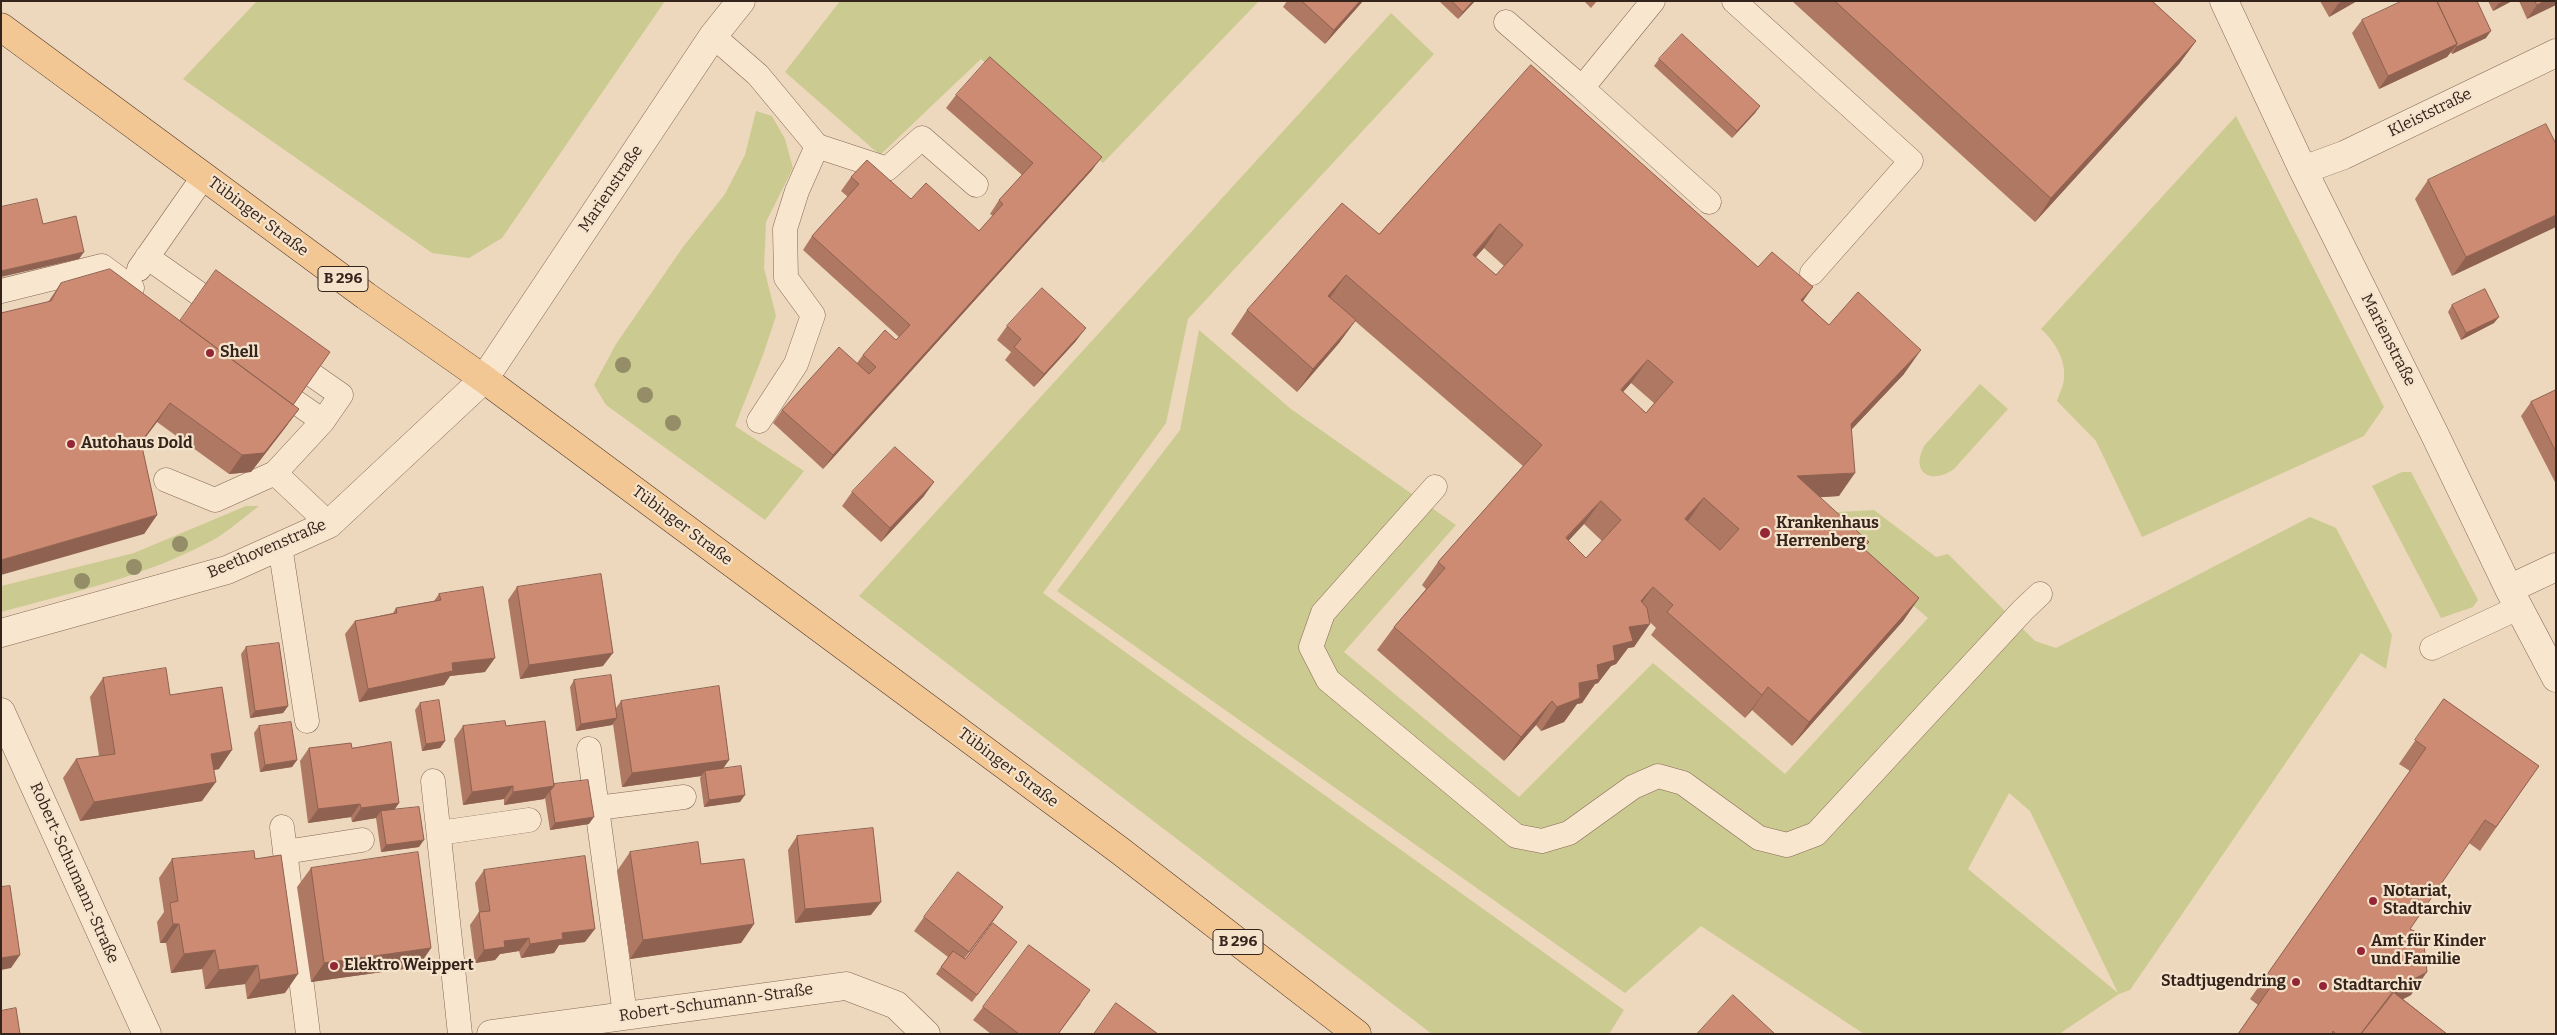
<!DOCTYPE html>
<html>
<head>
<meta charset="utf-8">
<style>
  body { margin:0 }
  #map { position:relative; width:2557px; height:1035px; overflow:hidden; background:#edd8bd; font-family:Bitter,serif }
  canvas { display:block }
  .frame { position:absolute; inset:0; border:2px solid #34241b; pointer-events:none }
</style>
</head>
<body>
<div id="map">
<canvas width="2557" height="1035"></canvas>
<div class="frame"></div>
</div>
<script>
const ctx = document.querySelector('canvas').getContext('2d');
ctx.lineJoin = 'round';
function fill(path, color) {
  ctx.fillStyle = color;
  ctx.fill(path, 'evenodd');
}
function strokePath(path, color, width, dash) {
  ctx.strokeStyle = color;
  ctx.lineWidth = width;
  ctx.lineCap = dash ? 'butt' : 'round';
  ctx.setLineDash(dash || []);
  ctx.stroke(path);
}
function write(font, color, halo, rows, align = 'center') {
  ctx.font = font + ' Bitter,serif';
  ctx.lineWidth = 4.5;
  ctx.setLineDash([]);
  ctx.textBaseline = 'middle';
  ctx.strokeStyle = halo;
  ctx.fillStyle = color;
  for (const [text, x, y, turn = 0] of rows) {
    ctx.save();
    ctx.translate(x, y);
    ctx.rotate((+turn || 0) * Math.PI / 180);
    ctx.textAlign = isNaN(turn) ? turn : align;
    if (halo) ctx.strokeText(text, 0, 0);
    ctx.fillText(text, 0, 0);
    ctx.restore();
  }
}
fill(new Path2D(`
  M257,1H665L502,238L469,258L432,253L183,79Z
  M840,1H1259L1103,163L981,59L880,155L785,72Z
  M1391,13L1434,54L1188,319L1166,423L1043,593L1624,1010L1609,1034H1432L859,596Z
  M756,111L772,116L785,139L793,168L766,222L764,268L776,316L763,355L735,426L804,471L765,520L606,405L594,385L616,344L683,247L725,194L745,155Z
  M2236,116L2384,407L2364,436L2142,537L2096,441L2057,401C2059,394 2064,385 2064,378C2066,359 2054,341 2041,329Z
  M1199,330L1291,409L1456,525L1344,652L1519,797L1653,663L1785,774L1928,618L1804,514L1874,510L1936,557L1948,554L2035,641L2056,648L2310,517L2336,528L2392,635L2386,669L2361,653L2130,990L2119,994L2059,1034H1864L1701,926L1625,993L1057,591L1180,430ZM2009,793L2030,811L2118,993L1968,869Z
  M1980,384L2008,409L1954,469C1931,485 1910,473 1924,446Z
  M2402,472H2411L2478,600L2473,607L2441,618L2372,486Z
  M246,506H259C244,517 229,531 213,540C147,576 74,592 1,612V586L134,553Z`), '#cbca91');
const service = new Path2D(`
  M1653,1L1582,88L1709,202
  M1734,1L1911,161L1812,273
  M1506,22L1582,88
  M713,36L758,75L817,146L797,191L785,229L786,278L813,315L796,364L759,421
  M817,146L887,169L922,138L976,185
  M147,257L225,312
  M139,269L204,176
  M1,291L102,266L132,288
  M288,358L341,395L323,421
  M268,383L323,421L275,473L329,524
  M166,480L215,500L275,473
  M1435,487L1323,613L1311,647L1328,680L1516,836L1542,841L1569,833L1633,787L1658,776L1683,783L1759,838L1787,845L1816,834L2023,610L2040,594
  M280,546L307,721
  M2432,648L2518,608
  M589,749L625,1015
  M433,781L460,1034
  M597,808L684,797
  M282,827L308,1034
  M439,833L529,820
  M285,852L362,840`);
const minor = new Path2D(`
  M2224,1L2303,170L2435,435L2509,589L2556,678
  M2303,170L2344,155L2556,53
  M2509,589L2556,567
  M1,633L227,570L329,524L484,379L713,36L741,1
  M1,712L147,1034
  M491,1034L846,986L896,1005L926,1034`);
const primary = new Path2D(`
  M1,27L366,296L484,379L1119,850L1357,1034`);
strokePath(service, '#856856', 25);
strokePath(minor, '#856856', 29);
strokePath(primary, '#52382b', 29);
strokePath(service, '#f9e6cf', 24);
strokePath(minor, '#f9e6cf', 28);
strokePath(primary, '#f2c793', 28);
ctx.fillStyle = '#948d67';
for (const [x, y] of [
  [623,365],
  [645,395],
  [673,423],
  [180,544],
  [134,567],
  [82,581]
]) {
  ctx.beginPath();
  ctx.arc(x, y, 8, 0, 2 * Math.PI);
  ctx.fill();
}
fill(new Path2D(`
  M1287,1H1363L1325,44L1283,7Z
  M1439,1H1475L1458,19Z
  M1584,1H1597L1591,8Z
  M1792,1H2152L2196,41L2179,64L2035,222Z
  M2320,1H2357L2329,17Z
  M2488,1H2512L2493,11Z
  M2519,1H2556L2527,19Z
  M2362,20L2486,38L2452,54L2451,52L2447,57L2379,89L2352,33Z
  M1659,59L1760,106L1755,113L1732,138L1654,66Z
  M1531,65L1758,267L1803,301L1829,325L1904,374L1852,429L1839,496L1820,497L1864,549L1919,598L1903,621L1792,746L1752,710L1745,718L1651,635L1656,628L1650,622L1634,647L1628,648L1616,664L1611,666L1598,683L1595,684L1582,703L1577,704L1564,722L1541,731L1536,725L1504,761L1377,650L1394,627L1426,589L1422,585L1438,562L1523,466L1355,321L1339,343L1297,392L1231,334L1247,310L1379,234ZM1484,248L1504,266L1496,275L1475,257ZM1631,383L1654,403L1646,413L1623,392ZM1584,524L1602,541L1586,558L1568,541Z
  M956,95L1092,170L823,469L773,423L782,410L857,363L863,355L896,340L899,337L803,250L812,236L848,197L841,191L851,177L911,199L979,231L993,216L990,214L999,200L1022,175L946,108Z
  M2556,144L2452,276L2415,199L2428,180Z
  M61,283L293,405L299,409L285,428L251,472L229,474L157,422L141,443L157,515L144,534L48,302Z
  M2452,305L2494,323L2461,340L2448,312Z
  M1007,326L1076,341L1034,387L1005,360L1011,352L997,340Z
  M2556,390V484L2521,416L2531,402Z
  M852,492L924,496L881,542L842,506Z
  M517,587L603,666L520,679L508,600Z
  M439,594L485,672L450,676L444,685L359,702L345,634L355,621L393,613L396,608L434,601Z
  M246,647L288,706L283,713L250,718L241,654Z
  M103,678L170,695L219,769L214,770L202,801L80,821L63,778L76,759L99,756L90,697Z
  M574,680L616,708L621,701L729,760L723,768L740,802L704,807L700,778L701,776L622,787L613,724L612,725L576,731L570,687Z
  M2444,699L2539,766L2480,851L2469,843L2410,929L2411,995L2403,999L2447,1034H2238L2258,1005L2250,999L2410,771L2399,764Z
  M420,703L445,741L440,748L422,751L415,710Z
  M259,726L297,760L292,767L260,772L254,733Z
  M463,726H506L554,784L589,824L550,830L545,798L544,799L504,805V799L463,805L454,739Z
  M309,748H352L399,803L394,810L419,847L381,852L376,818L352,822L351,817L308,823L300,761Z
  M797,836L871,915L795,923L788,850Z
  M630,852L701,864L754,924L741,943L630,959L617,871Z
  M172,859H255L285,993L247,999L245,984L205,989L202,969L171,973L166,943H160L157,922L164,912L159,878Z
  M311,868L431,948L418,967L311,982L297,887Z
  M484,870L585,942L559,945L554,953L521,958L519,951L500,954L495,960L475,963L470,925L479,912L475,883Z
  M924,917L994,920L964,959H965L1012,949L972,1002L936,974L948,957L914,931Z
  M1081,1004L1058,1034H991L973,1020L983,1007Z`), '#af7862');
fill(new Path2D(`
  M1360,1H1363L1325,44L1334,30Z
  M1473,1H1475L1458,19L1463,12Z
  M2342,1H2357L2329,17L2338,4Z
  M2503,1H2512L2493,11L2498,4Z
  M2545,1H2556V5L2527,19L2537,5Z
  M2491,31L2486,38L2452,54L2456,47Z
  M2196,41L2179,64L2035,222L2051,198Z
  M2457,44L2447,57L2379,89L2388,76Z
  M1760,106L1755,113L1732,138L1737,131Z
  M1102,157L1092,170L823,469L833,455Z
  M2556,215V227L2452,276L2466,257Z
  M1500,224L1484,248L1457,279L1473,255Z
  M84,252L79,259L1,277V271Z
  M1346,275L1329,299L1328,296Z
  M1813,287L1796,311L1801,300Z
  M2499,317L2494,323L2461,340L2466,333Z
  M1356,320L1339,343L1297,392L1313,369Z
  M1086,328L1076,341L1034,387L1044,374Z
  M1921,350L1904,374L1835,447L1851,424Z
  M1648,360L1631,383L1604,413L1621,390Z
  M170,403L157,422L128,461L141,442Z
  M299,409L285,428L251,472L229,474L242,455Z
  M1855,473L1839,496L1781,500L1797,476Z
  M934,482L924,496L881,542L890,528Z
  M1704,498L1688,521L1685,519Z
  M1601,501L1584,524L1549,562L1566,538Z
  M157,515L144,534L1,575V560Z
  M1653,587L1636,611L1641,601Z
  M1919,598L1903,621L1792,746L1809,722Z
  M1650,624L1634,647L1628,648L1616,664L1611,666L1598,683L1595,684L1582,703L1577,704L1564,722L1541,731L1557,707L1597,665L1629,627Z
  M613,653L603,666L520,679L529,665Z
  M495,658L485,672L450,676L444,685L359,702L368,689L452,663Z
  M1768,687L1752,710L1745,718L1762,695Z
  M1552,701L1536,725L1504,761L1521,737Z
  M288,706L283,713L250,718L255,711Z
  M617,718L612,725L576,731L581,724Z
  M445,741L440,748L422,751L426,744Z
  M232,750L219,769L198,773L211,754Z
  M297,760L292,767L260,772L265,765Z
  M729,760L720,773L705,771L701,776L622,787L632,773Z
  M216,782L202,801L80,821L94,802Z
  M513,786L504,799L463,805L472,792Z
  M554,786L544,799L504,805L513,792Z
  M745,795L740,802L704,807L709,800Z
  M399,803L390,816L381,811L376,818L352,822L361,808Z
  M360,804L351,817L308,823L318,809Z
  M594,817L589,824L550,830L555,823Z
  M424,840L419,847L381,852L386,845Z
  M881,902L871,915L795,923L805,909Z
  M1003,907L994,920L959,965L969,952Z
  M173,924H179L166,943H160Z
  M754,924L741,943L630,959L643,940Z
  M595,929L585,942L559,945L554,953L521,958L530,944L562,933Z
  M529,938L519,951L500,954L495,960L475,963L484,950L504,941Z
  M431,948L418,967L311,982L324,963Z
  M215,950L202,969L171,973L184,954Z
  M20,955L11,968L1,970V958Z
  M258,965L245,984L205,989L219,970Z
  M2427,972L2411,995L2380,1011L2397,988Z
  M298,974L285,993L247,999L260,980Z`), '#8f6150');
const building = new Path2D(`
  M1302,1H1360L1334,30Z
  M1452,1H1473L1463,12Z
  M1835,1H2152L2196,41L2051,198Z
  M2402,1H2437L2457,44L2388,76L2362,20Z
  M2437,1H2477L2491,31L2456,47V45L2457,44Z
  M2535,1H2545L2537,5Z
  M1682,34L1760,106L1737,131L1659,59Z
  M990,57L1102,157L833,455L782,410L839,347L869,374L876,367L863,355L885,330L896,340L910,325L812,236L859,184L851,177L867,160L911,199L926,183L979,231L1003,204L999,200L1033,163L956,95Z
  M1531,65L1758,267L1772,252L1813,287L1801,300L1829,325L1858,292L1921,350L1851,424L1855,473L1797,476L1869,542L1863,548L1919,598L1809,722L1768,687L1762,695L1667,612L1673,605L1653,587L1641,601L1647,608L1650,624L1629,627L1633,641L1613,646L1615,660L1597,665L1599,679L1579,683L1580,698L1557,707L1552,701L1521,737L1394,627L1445,568L1438,562L1542,445L1346,275L1328,296L1356,320L1313,369L1247,310L1342,203L1379,234ZM1500,224L1523,245L1496,275L1473,255ZM1648,360L1673,382L1646,413L1621,390ZM1704,498L1739,529L1720,550L1685,519ZM1601,501L1621,520L1586,558L1566,538Z
  M2546,124L2556,144V215L2466,257L2428,180Z
  M37,199L43,224L76,216L84,252L1,271V207Z
  M110,269L299,409L264,453L242,455L170,403L141,442L157,515L1,560V313L51,301L61,283Z
  M216,270L330,352L293,405L180,321Z
  M1042,288L1086,328L1044,374L1014,347L1021,339L1007,326Z
  M2485,289L2499,317L2466,333L2452,305Z
  M2556,390V452L2531,402Z
  M895,447L934,482L890,528L852,492Z
  M601,574L613,653L529,665L517,587Z
  M483,587L495,658L452,663L453,671L368,689L355,621L397,613L396,608L441,600L439,594Z
  M279,643L288,706L255,711L246,647Z
  M166,668L170,695L222,687L232,750L211,754L216,782L94,802L76,759L115,754L103,678Z
  M611,675L617,718L581,724L574,680Z
  M719,686L729,760L632,773L621,701Z
  M2444,699L2539,766L2496,827L2485,820L2410,929L2423,935L2427,972L2397,988L2361,1034H2336L2333,1031L2332,1034H2238L2274,982L2266,976L2426,748L2415,740Z
  M439,700L445,741L426,744L420,703Z
  M505,721L506,726L545,721L554,786L513,792V786L472,792L463,726Z
  M291,722L297,760L265,765L259,726Z
  M391,742L399,803L361,808L360,804L318,809L309,748L351,743L352,748Z
  M741,766L745,795L709,800L705,771Z
  M588,780L594,817L555,823L550,791L554,786V784Z
  M419,807L424,840L386,845L381,811Z
  M873,828L881,902L805,909L797,836Z
  M698,842L701,864L744,859L754,924L643,940L630,852Z
  M254,851L255,859L281,855L298,974L260,980L258,965L219,970L215,950L184,954L179,924H173L170,903L178,901L172,859Z
  M418,852L431,948L324,963L311,868Z
  M585,856L595,929L562,933L563,939L530,944L529,938L504,941L505,947L484,950L479,912L490,911L484,870Z
  M958,872L1003,907L969,952L924,917Z
  M10,886L20,955L1,958V887Z
  M993,923L1017,942L977,995L941,967L953,951L965,959Z
  M1029,945L1090,990L1058,1034H1019L983,1007Z
  M2393,992L2447,1034H2361Z
  M1733,995L1775,1034H1697Z
  M1116,1003L1158,1034H1094Z
  M16,1008L20,1034H1V1011Z`);
fill(building, '#cc8b72');
strokePath(building, '#8f6150', 1);
for (const [x, y, r, color] of [
  [210,353,5,"#942636"],
  [71,444,5,"#942636"],
  [1765,533,6,"#942636"],
  [2373,901,5,"#942636"],
  [2361,951,5,"#942636"],
  [334,966,5,"#942636"],
  [2296,982,5,"#942636"],
  [2323,986,5,"#942636"]
]) {
  const dot = new Path2D();
  dot.arc(x, y, r, 0, 2 * Math.PI);
  ctx.fillStyle = color;
  ctx.fill(dot);
  strokePath(dot, '#f5e3cc', 2);
}
for (const [x, y, w] of [
  [343,279,50],
  [1238,942,50]
]) {
  const box = new Path2D();
  box.roundRect(x - w / 2, y - 12.5, w, 25, 4);
  ctx.fillStyle = '#f5e3cc';
  ctx.fill(box);
  strokePath(box, '#34241b', 1);
}
write('bold 15px', '#34241b', null, [
  ["B 296",343,279],
  ["B 296",1238,942]
]);
write('16px', '#34241b', '#f5e3cc', [
  ["Kleiststraße",2430,113,-26],
  ["Marienstraße",611,189,-56],
  ["Tübinger Straße",258,217,37],
  ["Marienstraße",2388,340,63],
  ["Tübinger Straße",682,526,37],
  ["Beethovenstraße",267,549,-23],
  ["Tübinger Straße",1008,768,37],
  ["Robert-Schumann-Straße",74,873,66],
  ["Robert-Schumann-Straße",716,1003,-8]
]);
write('bold 16px', '#34241b', '#f5e3cc', [
  ["Shell",220,353],
  ["Autohaus Dold",81,444],
  ["Krankenhaus",1776,524],
  ["Herrenberg",1776,542],
  ["Notariat,",2383,892],
  ["Stadtarchiv",2383,910],
  ["Amt für Kinder",2371,942],
  ["und Familie",2371,960],
  ["Elektro Weippert",344,966],
  ["Stadtjugendring",2286,982,"right"],
  ["Stadtarchiv",2333,986]
], 'left');
</script>
</body>
</html>
